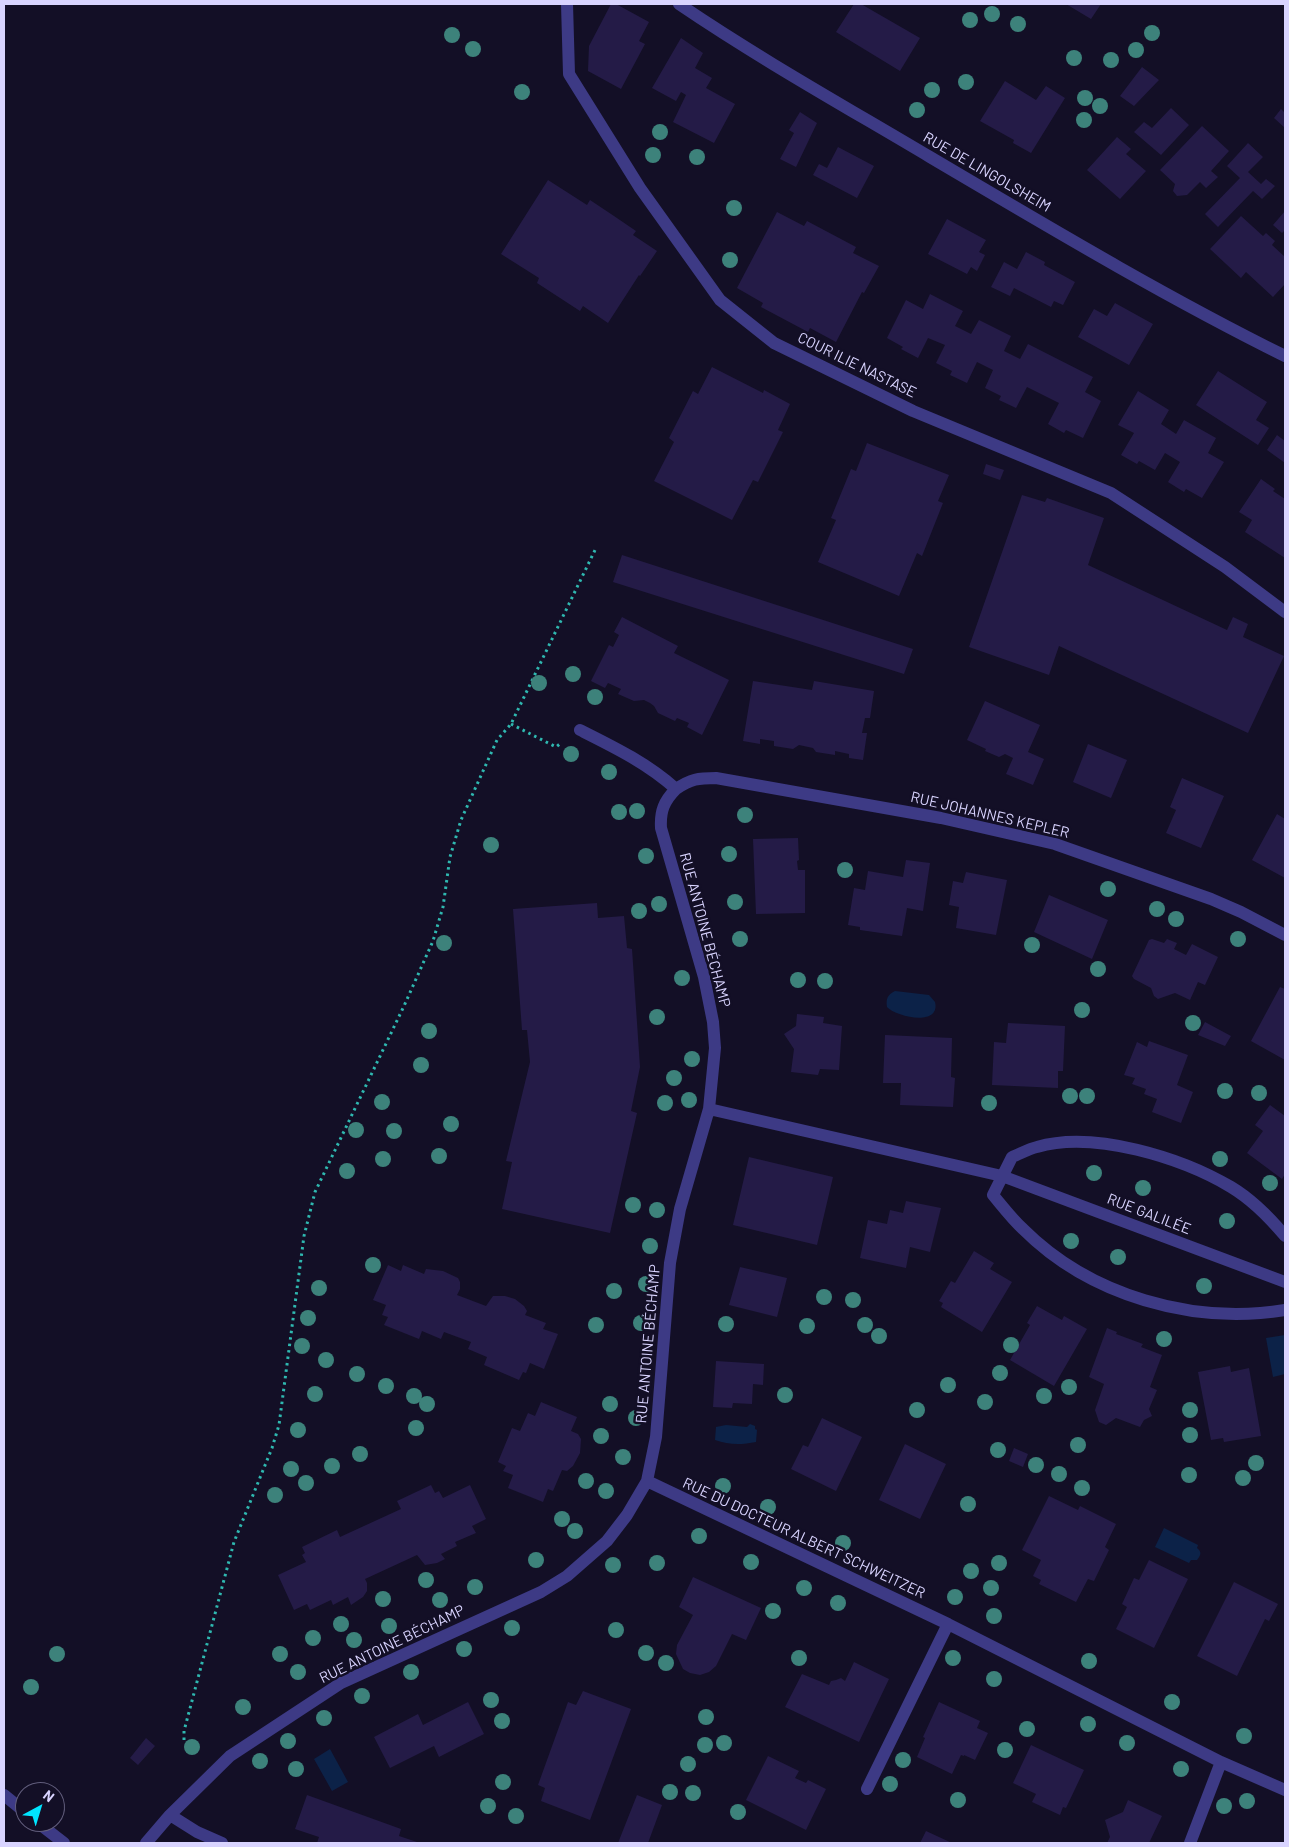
<!DOCTYPE html>
<html>
<head>
<meta charset="utf-8">
<style>
  body { margin:0 }
  #map { position:relative; width:1289px; height:1847px; overflow:hidden; background:#130f26; font-family:Barlow,sans-serif }
  canvas { display:block }
  .frame { position:absolute; inset:0; border:5px solid #d9d4ff; pointer-events:none }
  .north { position:absolute; left:15px; top:1782px; width:50px; height:50px; box-sizing:border-box; background:#130f26; border:1px solid #625e7d; border-radius:50%; rotate:39deg; font-size:14px; font-weight:700; line-height:20px; text-align:center; color:#d9d4ff }
  .north::after { content:''; display:block; margin:auto; width:18px; height:22px; background:#00e5ff; clip-path:polygon(50% 0,100% 100%,50% 72%,0 100%) }
</style>
</head>
<body>
<div id="map">
<canvas width="1289" height="1847"></canvas>
<div class="frame"></div>
<div class="north">N</div>
</div>
<script>
const ctx = document.querySelector('canvas').getContext('2d');
ctx.lineJoin = 'round';
function fill(path, color) {
  ctx.fillStyle = color;
  ctx.fill(path, 'evenodd');
}
function strokePath(path, color, width, dash) {
  ctx.strokeStyle = color;
  ctx.lineWidth = width;
  ctx.lineCap = dash ? 'butt' : 'round';
  ctx.setLineDash(dash || []);
  ctx.stroke(path);
}
function write(font, color, halo, rows, align = 'center') {
  ctx.font = font + ' Barlow,sans-serif';
  ctx.lineWidth = 5;
  ctx.setLineDash([]);
  ctx.textBaseline = 'middle';
  ctx.strokeStyle = halo;
  ctx.fillStyle = color;
  for (const [text, x, y, turn = 0] of rows) {
    ctx.save();
    ctx.translate(x, y);
    ctx.rotate((+turn || 0) * Math.PI / 180);
    ctx.textAlign = isNaN(turn) ? turn : align;
    if (halo) ctx.strokeText(text, 0, 0);
    ctx.fillText(text, 0, 0);
    ctx.restore();
  }
}
fill(new Path2D(`
  M895,991L929,995L935,1002C941,1027 896,1017 887,1007C886,999 887,995 895,991Z
  M1285,1335V1374L1273,1377L1266,1338Z
  M750,1424L755,1426V1429L757,1430L756,1442C741,1445 729,1445 715,1440L716,1427L726,1425L747,1427Z
  M1164,1528L1198,1545L1197,1548C1202,1552 1201,1555 1197,1560H1191L1189,1563L1155,1547Z
  M330,1749L348,1782L332,1791L314,1759Z`), '#0c2248');
fill(new Path2D(`
  M611,4H616L649,22L639,41L645,44L621,89L588,71L589,46Z
  M854,4H861L920,38L900,71L836,32Z
  M1066,4H1101L1091,19Z
  M681,38L703,53L695,68L712,78L706,88L735,104L714,143L673,122L686,95L681,92L676,101L652,88Z
  M1142,67L1159,80L1134,106L1120,96Z
  M1005,81L1036,100L1046,86L1065,98L1031,153L1013,143L1014,140L980,121Z
  M1171,108L1189,125L1161,155L1134,132L1144,122L1152,128Z
  M1281,109L1285,113V128L1274,118Z
  M800,112L817,123L796,167L780,159L794,133L789,130Z
  M1202,126L1229,151L1211,171L1218,177L1206,188L1200,182L1187,195L1177,196L1173,191L1175,184L1160,170Z
  M1117,137L1131,149L1126,154L1146,171L1120,199L1087,170Z
  M1248,143L1263,157L1248,172L1261,184L1266,179L1275,186L1262,199L1253,191L1218,227L1205,214L1240,178L1227,166Z
  M838,147L874,166L857,198L813,175L819,164L827,168Z
  M548,180L587,205L590,200L614,216L636,231L633,235L657,251L640,276L639,275L608,323L583,306L580,311L537,283L539,278L501,254Z
  M1285,211V230L1282,233L1273,225Z
  M777,212L804,226L807,221L856,247L853,253L879,266L864,293L862,292L836,342L810,328L808,332L761,307L763,303L737,288Z
  M1241,216L1263,236L1266,233L1275,241L1272,245L1285,257V284L1273,297L1246,272L1241,278L1210,249Z
  M947,219L986,240L979,252L985,255L977,271L971,267L967,274L928,254Z
  M1026,252L1045,262L1044,265L1075,282L1063,305L1054,301L1051,307L1014,288L1010,296L991,287L1004,262L1017,269Z
  M930,294L963,311L955,326L971,334L979,320L1011,336L1004,351L1020,359L1028,344L1093,377L1085,392L1101,401L1083,438L1066,430L1064,433L1048,424L1059,403L1027,387L1016,408L999,400L1001,396L985,388L993,370L977,362L967,383L950,375L952,371L936,363L945,345L928,338L918,358L901,349L903,347L887,338L906,300L923,309Z
  M1115,303L1153,324L1129,365L1078,337L1094,309L1107,316Z
  M712,367L763,393L764,390L790,404L778,430L783,432L758,482L753,480L732,520L654,481L674,442L669,438L693,391L698,394Z
  M1218,371L1267,402L1256,420L1269,428L1258,445L1196,405Z
  M1138,391L1169,410L1161,424L1176,434L1184,420L1216,438L1208,453L1224,462L1202,498L1186,489L1184,492L1168,482L1180,462L1165,453L1155,470L1139,461L1137,464L1121,455L1134,433L1118,425Z
  M1277,435L1285,441V463L1267,450Z
  M867,443L949,475L938,501L943,503L922,556L917,553L899,596L818,562L836,520L831,518L851,469L856,471Z
  M986,464L1004,470L1000,480L983,474Z
  M1261,479L1275,489L1273,491L1285,499V558L1245,532L1252,520L1239,512Z
  M1022,495L1045,502L1047,498L1104,518L1088,565L1227,630L1233,617L1248,624L1243,637L1284,656L1248,733L1059,646L1049,675L969,647Z
  M622,555L913,649L904,674L613,582Z
  M622,617L678,646L674,653L729,680L702,735L687,727L689,723L677,718L675,721L658,713L654,706L650,703L644,700L634,701L618,694L621,689L608,683L605,688L591,681L609,645L613,647L619,635L614,632Z
  M753,681L812,690L814,681L874,691L870,718H865L862,733H867L863,760L849,758V754L835,751V755L816,752L813,748L799,745L793,749L774,746V741L760,739V744L743,741Z
  M985,701L1040,725L1028,752L1044,759L1033,785L1006,774L1013,758L1005,754L999,757L985,751L986,749L967,740Z
  M1088,744L1127,760L1111,798L1073,782Z
  M1182,778L1224,796L1201,848L1166,833L1176,810L1170,807Z
  M1277,814L1285,819V878L1252,860Z
  M798,838L799,860L797,861L798,870H805V913L756,914L753,839Z
  M906,860L930,863L923,911L907,908L902,936L860,930V927L848,925L854,888L865,890L868,871L903,877Z
  M966,872L1007,880L996,935L956,928L959,907L949,905L953,881L963,883Z
  M1049,895L1108,920L1092,959L1034,932Z
  M597,903L598,918L624,916L627,948L632,949L640,1067L631,1111L637,1113L610,1233L502,1209L512,1162L506,1161L530,1062L527,1030H522L513,909Z
  M1152,939L1164,943L1167,939L1177,943L1174,949L1186,955L1192,944L1218,957L1205,985L1198,982L1190,1000L1175,993L1158,999L1154,996L1151,988L1134,979L1132,976L1149,940Z
  M1280,987L1285,989V1060L1251,1041Z
  M797,1014L824,1017L823,1023L842,1026L839,1070L820,1069L818,1075L791,1072L794,1049L784,1034L796,1026Z
  M1205,1022L1231,1036L1225,1046L1198,1035Z
  M1008,1023L1065,1026L1063,1071H1058V1088L992,1085L994,1042L1006,1043Z
  M885,1035L952,1038L951,1077L955,1078L953,1107L900,1105L901,1083H883Z
  M1149,1041L1188,1055L1177,1085L1193,1092L1181,1123L1152,1112L1157,1099L1144,1094L1146,1089L1132,1084L1135,1078L1124,1075L1137,1042L1147,1047Z
  M1270,1105L1285,1116V1174L1282,1179L1247,1153L1263,1131L1255,1125Z
  M749,1157L833,1177L817,1245L733,1225Z
  M906,1201L941,1208L930,1252L910,1247L906,1268L860,1258L868,1220L887,1224L890,1210L903,1213Z
  M974,1251L994,1263L990,1269L1012,1282L982,1332L941,1307L943,1303L939,1301L951,1281L955,1283Z
  M388,1265L401,1271L403,1265L424,1274L426,1269L443,1271L458,1278L460,1282V1289L457,1295L486,1306L493,1296H505L515,1299L524,1306L527,1311L525,1315L546,1323L543,1329L558,1334L544,1369L530,1363L526,1373L523,1372L519,1380L484,1365L487,1357L468,1349L471,1342L444,1332L441,1339L422,1331L419,1339L384,1325L388,1317L382,1315L386,1305L373,1300Z
  M740,1267L787,1278L777,1317L729,1305Z
  M1037,1306L1062,1320L1064,1316L1087,1329L1054,1386L1010,1360L1030,1325L1027,1323Z
  M1107,1328L1117,1332L1116,1334L1143,1344L1141,1347L1162,1355L1150,1387L1157,1390L1149,1409L1152,1416L1144,1420L1140,1427L1116,1418L1106,1425L1099,1422L1095,1410L1104,1384L1089,1377Z
  M716,1361L764,1364L763,1385L753,1384L752,1404L733,1403L732,1408L713,1407Z
  M1230,1366L1231,1372L1249,1368L1261,1436L1224,1442L1223,1438L1211,1440L1198,1372Z
  M541,1402L577,1417L571,1431L578,1434L581,1439L580,1453L573,1466L567,1471L562,1470L553,1491L548,1489L543,1502L508,1488L513,1475L503,1471L506,1466L498,1462L512,1428L520,1431L528,1413L535,1416Z
  M822,1418L862,1437L836,1491L791,1469L803,1445L808,1447Z
  M905,1444L946,1464L920,1519L879,1500Z
  M1014,1448L1028,1454L1023,1467L1009,1461Z
  M431,1485L435,1493L439,1491L443,1498L470,1485L486,1519L472,1526L476,1533L455,1542L457,1546L441,1554L445,1559L437,1563L425,1565L417,1555L365,1579L367,1583V1591L363,1597L351,1605L348,1597L333,1605L331,1600L310,1610L307,1604L294,1610L278,1575L306,1562L302,1555L305,1553L302,1547L337,1530L340,1537L401,1509L397,1501Z
  M1049,1496L1078,1510L1080,1506L1116,1524L1105,1547L1109,1550L1094,1581L1088,1579L1076,1602L1039,1584L1041,1580L1033,1576L1041,1560L1022,1550Z
  M1149,1560L1188,1579L1154,1648L1116,1629L1127,1607L1122,1604L1134,1578L1139,1580Z
  M693,1577L761,1608L746,1640L732,1634L716,1666L709,1672L700,1675L690,1673L683,1669L676,1654L677,1645L693,1615L679,1607Z
  M1234,1582L1278,1604L1269,1621L1265,1619L1237,1676L1197,1656Z
  M854,1662L889,1679L859,1742L785,1707L802,1674L829,1685L831,1681L836,1680L841,1678L845,1681Z
  M583,1691L631,1709L590,1820L541,1801L545,1788L538,1785L568,1702L576,1705Z
  M468,1702L484,1734L439,1757L434,1746L390,1768L374,1737L418,1714L423,1725Z
  M939,1702L980,1721L977,1728L988,1733L975,1760L964,1755V1756L961,1755L952,1774L917,1757L925,1738L923,1737Z
  M146,1738L155,1746L138,1765L130,1758Z
  M1031,1745L1084,1770L1066,1808L1063,1807L1060,1815L1032,1802L1036,1794L1013,1783Z
  M768,1756L799,1771L795,1778L806,1783L808,1780L826,1789L806,1830L746,1800Z
  M307,1795L401,1829L399,1836L420,1843H317L319,1837L295,1829Z
  M637,1795L662,1805L648,1843H618Z
  M1128,1800L1162,1816L1149,1843H1107L1110,1837L1105,1820L1123,1812Z
  M926,1831L952,1843H920Z`), '#241b47');
strokePath(new Path2D(`
  M511,724L556,747L561,743
  M184,1740V1731L234,1542L272,1448L279,1425L304,1236L315,1192L404,1006L433,941L443,907L450,857L461,820L497,740L511,724L596,548`), '#2fb8b0', 3, [2.5, 4]);
strokePath(new Path2D(`
  M567,4L569,74L640,188L720,300L774,343L913,411L1111,493L1225,567L1285,612
  M679,4C760,59 846,107 930,157C1047,226 1164,296 1285,356
  M676,789C691,779 698,778 716,778L941,818L1055,844L1211,899L1241,912L1285,935
  M709,1109L1002,1176L1285,1282
  M1285,1236C1270,1218 1251,1199 1231,1187C1182,1158 1094,1130 1037,1147C1028,1149 1020,1154 1012,1157L993,1195C1003,1207 1012,1219 1023,1229C1090,1296 1193,1325 1285,1310
  M647,1481L948,1624L1221,1762L1285,1790
  M867,1789L948,1624
  M4,1795L25,1812
  M170,1815L197,1832L222,1843
  M37,1822L64,1843
  M146,1843L170,1815L230,1756L341,1683L541,1592L567,1576L607,1541L627,1515L647,1481L656,1437L670,1263L680,1209L709,1109L715,1048L713,1022L704,977L661,828C660,811 664,801 676,789C647,763 614,747 580,730
  M1190,1843L1221,1762`), '#3d3a85', 12);
ctx.fillStyle = '#3d827b';
for (const [x, y] of [
  [992,14],
  [970,20],
  [1018,24],
  [1152,33],
  [452,35],
  [473,49],
  [1136,50],
  [1074,58],
  [1111,60],
  [966,82],
  [932,90],
  [522,92],
  [1085,98],
  [1100,106],
  [917,110],
  [1084,120],
  [660,132],
  [653,155],
  [697,157],
  [734,208],
  [730,260],
  [573,674],
  [539,683],
  [595,697],
  [571,754],
  [609,772],
  [637,811],
  [619,812],
  [745,815],
  [491,845],
  [729,854],
  [646,856],
  [845,870],
  [1108,889],
  [735,902],
  [659,904],
  [1157,909],
  [639,911],
  [1176,919],
  [740,939],
  [1238,939],
  [444,943],
  [1032,945],
  [1098,969],
  [682,978],
  [798,980],
  [825,981],
  [1082,1010],
  [657,1017],
  [1193,1023],
  [429,1031],
  [692,1059],
  [421,1065],
  [674,1078],
  [1225,1091],
  [1259,1093],
  [1070,1096],
  [1087,1096],
  [689,1100],
  [382,1102],
  [665,1103],
  [989,1103],
  [451,1124],
  [356,1130],
  [394,1131],
  [439,1156],
  [383,1159],
  [1220,1159],
  [347,1171],
  [1094,1173],
  [1270,1183],
  [1143,1188],
  [633,1205],
  [657,1210],
  [1227,1221],
  [1071,1241],
  [650,1246],
  [1118,1257],
  [373,1265],
  [646,1284],
  [1204,1286],
  [319,1288],
  [614,1291],
  [824,1297],
  [853,1300],
  [308,1318],
  [641,1323],
  [726,1324],
  [596,1325],
  [865,1325],
  [807,1326],
  [879,1336],
  [1164,1339],
  [1011,1345],
  [302,1346],
  [326,1360],
  [1000,1373],
  [357,1374],
  [948,1385],
  [386,1386],
  [1069,1387],
  [315,1394],
  [785,1395],
  [414,1396],
  [1044,1396],
  [985,1402],
  [427,1404],
  [610,1404],
  [917,1410],
  [1190,1410],
  [636,1418],
  [416,1428],
  [298,1430],
  [1190,1435],
  [601,1436],
  [1078,1445],
  [998,1450],
  [360,1454],
  [623,1457],
  [1256,1463],
  [1036,1465],
  [332,1466],
  [291,1469],
  [1059,1474],
  [1189,1475],
  [1243,1478],
  [586,1481],
  [306,1483],
  [723,1486],
  [1082,1488],
  [606,1491],
  [275,1495],
  [968,1504],
  [768,1507],
  [562,1519],
  [575,1531],
  [699,1536],
  [843,1543],
  [536,1560],
  [751,1562],
  [657,1563],
  [999,1563],
  [613,1565],
  [971,1571],
  [426,1580],
  [475,1587],
  [804,1588],
  [991,1588],
  [955,1597],
  [383,1599],
  [440,1600],
  [838,1603],
  [773,1611],
  [994,1616],
  [341,1624],
  [389,1626],
  [512,1628],
  [616,1630],
  [313,1638],
  [354,1640],
  [464,1649],
  [646,1653],
  [57,1654],
  [280,1654],
  [799,1658],
  [953,1658],
  [1089,1661],
  [666,1663],
  [298,1672],
  [411,1672],
  [994,1679],
  [31,1687],
  [362,1696],
  [491,1700],
  [1172,1702],
  [243,1707],
  [706,1717],
  [324,1718],
  [502,1721],
  [1088,1724],
  [1027,1729],
  [1244,1736],
  [288,1741],
  [724,1743],
  [1127,1743],
  [705,1745],
  [192,1747],
  [1005,1750],
  [903,1760],
  [260,1761],
  [688,1764],
  [296,1769],
  [1181,1769],
  [503,1782],
  [890,1784],
  [670,1792],
  [693,1793],
  [958,1800],
  [1247,1801],
  [488,1806],
  [1224,1806],
  [738,1812],
  [516,1816]
]) {
  ctx.beginPath();
  ctx.arc(x, y, 8, 0, 2 * Math.PI);
  ctx.fill();
}
write('15px', '#d9d4ff', '#130f26', [
  ["RUE DE LINGOLSHEIM",987,172,30],
  ["COUR ILIE NASTASE",857,365,26],
  ["RUE JOHANNES KEPLER",990,815,13],
  ["RUE ANTOINE BÉCHAMP",705,930,75],
  ["RUE GALILÉE",1149,1214,21],
  ["RUE ANTOINE BÉCHAMP",648,1344,-85],
  ["RUE DU DOCTEUR ALBERT SCHWEITZER",804,1538,25],
  ["RUE ANTOINE BÉCHAMP",392,1644,-26]
]);
</script>
</body>
</html>
